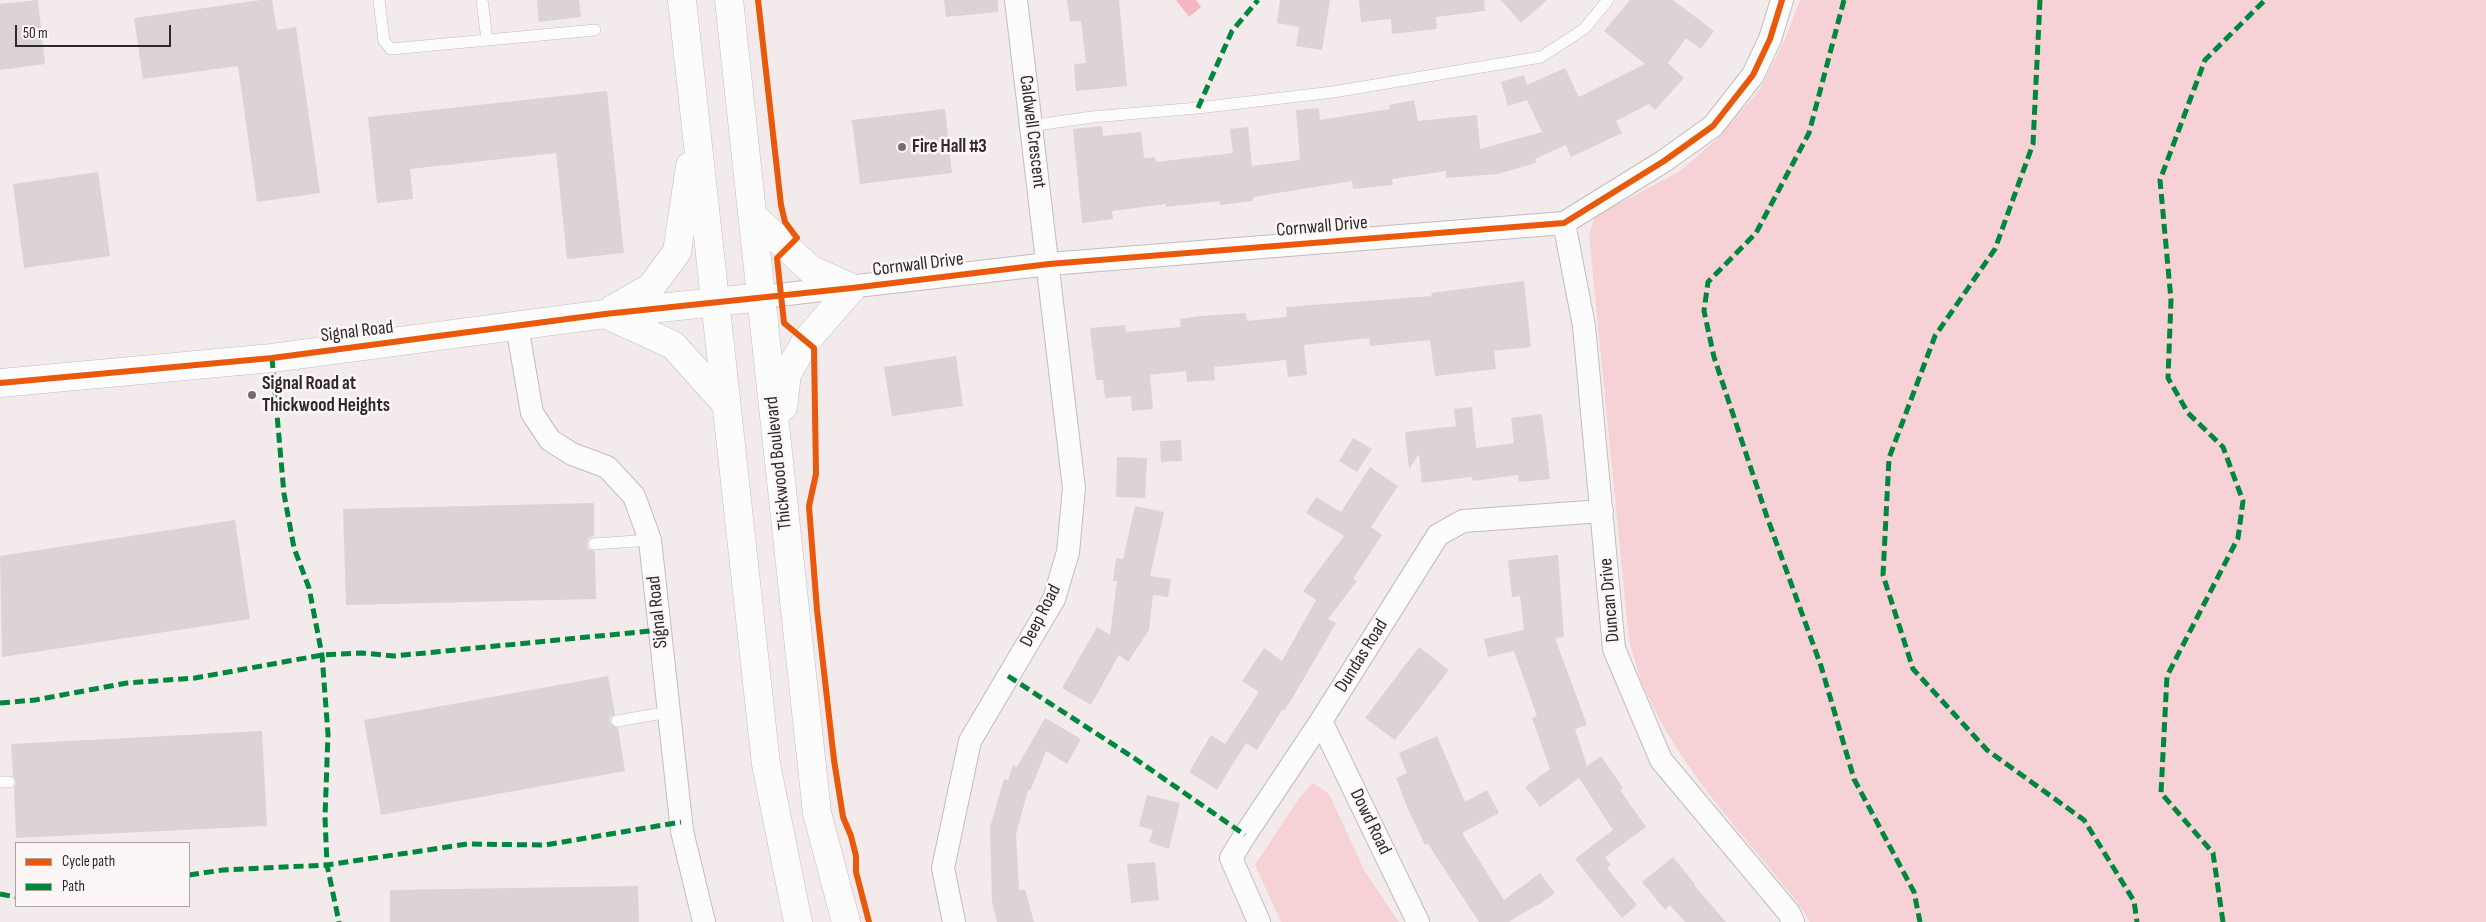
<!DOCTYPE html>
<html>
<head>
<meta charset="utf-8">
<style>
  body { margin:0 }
  #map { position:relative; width:2486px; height:922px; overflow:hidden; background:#f3eaeb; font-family:"Sofia Sans Condensed",sans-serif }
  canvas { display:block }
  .legend { position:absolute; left:15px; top:842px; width:175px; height:65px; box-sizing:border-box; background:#fdf6f7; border:1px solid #aba4a5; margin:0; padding:6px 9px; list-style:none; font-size:15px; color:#2f2929 }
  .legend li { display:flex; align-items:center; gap:10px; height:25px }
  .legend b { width:25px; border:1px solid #aba4a5 }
  .scale { position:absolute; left:15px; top:25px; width:156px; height:22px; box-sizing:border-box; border:2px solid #2f2929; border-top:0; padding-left:6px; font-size:15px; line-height:18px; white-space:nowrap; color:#2f2929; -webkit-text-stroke:4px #fdf6f7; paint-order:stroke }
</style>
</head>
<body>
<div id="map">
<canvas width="2486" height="922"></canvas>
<ul class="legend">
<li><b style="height:6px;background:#e8590c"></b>Cycle path</li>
<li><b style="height:6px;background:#00873e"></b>Path</li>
</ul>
<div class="scale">50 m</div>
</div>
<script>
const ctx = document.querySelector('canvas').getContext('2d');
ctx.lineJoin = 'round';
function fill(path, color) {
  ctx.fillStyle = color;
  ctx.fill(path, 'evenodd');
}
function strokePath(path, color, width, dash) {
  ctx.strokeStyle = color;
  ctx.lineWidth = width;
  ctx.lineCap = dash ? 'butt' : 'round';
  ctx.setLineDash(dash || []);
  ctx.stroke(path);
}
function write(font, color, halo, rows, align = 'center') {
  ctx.font = font + ' "Sofia Sans Condensed",sans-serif';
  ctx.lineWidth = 5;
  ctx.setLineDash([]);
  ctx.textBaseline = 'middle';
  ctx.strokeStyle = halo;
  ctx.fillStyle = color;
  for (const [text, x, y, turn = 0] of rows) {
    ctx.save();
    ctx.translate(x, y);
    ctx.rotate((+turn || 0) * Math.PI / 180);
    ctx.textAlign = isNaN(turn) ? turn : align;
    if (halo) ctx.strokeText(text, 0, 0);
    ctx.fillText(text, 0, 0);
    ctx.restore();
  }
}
fill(new Path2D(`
  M1800,0H2486V922H1810L1798,903C1746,837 1682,772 1647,694C1639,677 1634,658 1629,640L1589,235L1595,216L1679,172L1717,139L1760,89L1785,39Z
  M1313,783L1329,794L1365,872L1399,922H1281L1255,865L1300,797Z`), '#f6d2d6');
fill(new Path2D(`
  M1176,0H1196L1201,7L1189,17Z`), '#f6b7c0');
fill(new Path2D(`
  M38,0L45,64L0,70V4Z
  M261,0H272L277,30L296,27L320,193L257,202L238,66L143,79L134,18Z
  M537,0H579L581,17L539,22Z
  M944,0H998V12L946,17Z
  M1067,0H1119L1127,86L1076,91L1074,64L1086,63L1081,21L1070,22Z
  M1280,0H1330L1322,50L1296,46L1299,27L1277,23Z
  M1359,0H1484L1485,11L1436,17L1437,29L1392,34L1391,19L1361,22Z
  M1501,0H1547L1521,23Z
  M1630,0H1673L1714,31L1701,49L1686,38L1668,63L1684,78L1655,110L1649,104L1616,121L1622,133L1571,157L1566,145L1535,159L1536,163L1498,174L1446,178V171L1392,179L1393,185L1353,189L1352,181L1253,197V201L1220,205V201L1166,207V204L1112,211L1113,219L1082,223L1073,129L1102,126L1103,136L1141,132L1144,158L1155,157L1156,162L1233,153L1230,129L1248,127L1252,166L1300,160L1296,110L1319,108L1320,120L1390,109L1389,105L1414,100L1418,121L1477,115L1480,149L1542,132L1527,100L1508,106L1501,82L1524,75L1527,85L1565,68L1579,97L1645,64L1604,31Z
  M607,91L624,253L567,259L556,153L410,169L413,199L377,203L368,117Z
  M945,109L952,173L860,184L852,120Z
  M98,172L110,256L24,268L13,184Z
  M1524,281L1531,347L1494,351L1496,369L1435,376L1430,340L1370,346L1369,338L1304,345L1307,375L1288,377L1286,360L1214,367L1215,380L1187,382L1186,371L1150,375L1153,409L1132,411L1131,396L1105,398L1103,380H1096L1090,328L1125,325L1126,332L1181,327L1180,319L1200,316L1246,313L1247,321L1287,317L1286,307L1432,296L1431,293Z
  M956,356L963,406L892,416L884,367Z
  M1472,407L1476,448L1514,443L1511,418L1542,414L1550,479L1519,482L1518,475L1473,481L1472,477L1422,483L1419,454L1409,469L1405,432L1456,426L1454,409Z
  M1353,438L1372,449L1357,472L1339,461Z
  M1181,440L1182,461L1161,462L1160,441Z
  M1117,457L1147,458L1145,498L1116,497Z
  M1370,467L1398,486L1371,527L1382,535L1353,579L1357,581L1328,619L1336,623L1293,697L1284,711L1282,710L1257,750L1246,743L1217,790L1189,772L1211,735L1225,744L1259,692L1242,681L1264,648L1282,661L1316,600L1303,591L1344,536L1306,513L1316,497L1341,512Z
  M594,503V536L589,538L587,544L588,549L595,551L596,599L346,605L343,509Z
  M1135,506L1164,512L1150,576L1171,579L1168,597L1153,595L1149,630L1128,662L1119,655L1091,705L1062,688L1097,627L1110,635L1117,581H1113L1116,558L1123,559Z
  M235,520L250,619L2,657L0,556Z
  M1558,555L1564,637L1555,638L1587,725L1575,729L1587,766L1601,756L1623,788L1620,790L1646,827L1605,857L1611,865L1607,868L1637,905L1622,918L1575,859L1613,830L1579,778L1540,807L1525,787L1550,769L1532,718L1537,716L1514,651L1488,657L1484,639L1524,630L1520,596L1512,597L1508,560Z
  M1419,647L1449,670L1395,740L1365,718Z
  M608,676L615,714L610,718V723L618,728L625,771L381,815L364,720Z
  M1045,718L1081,739L1067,764L1046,751L1030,791L1028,790L1016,834L1019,891L1025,889L1034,922H997L992,902L990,827L1004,779L1008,780L1013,765L1017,767Z
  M262,731L267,826L16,838L14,788L16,782L13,776L11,744Z
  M1437,736L1465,802L1487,790L1499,813L1462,833L1504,900L1540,873L1555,893L1537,906L1536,905L1509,922H1479L1428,844L1425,845L1407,807L1396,778L1407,773L1399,753Z
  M1147,795L1180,803L1169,849L1149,842L1153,830L1139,826Z
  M1673,857L1695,884L1694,885L1726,922H1685L1670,905L1665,910L1642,882Z
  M1155,862L1159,900L1131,903L1127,864Z
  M638,886L639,922H390V890Z`), '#dbd3d4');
const lane = new Path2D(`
  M379,0L384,41L391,49L595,30
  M482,0L487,40
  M1030,126L1092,117L1198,108L1333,92L1541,57L1584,29L1608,0
  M594,544L650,540
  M617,721L669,712
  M0,782H9`);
const street = new Path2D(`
  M1564,223L1584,326L1614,649L1661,760L1789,913L1793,922
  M761,297L1049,264L1564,223L1664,161L1713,126L1753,75L1770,39L1782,0
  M517,326L532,413L550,440L572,454L607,467L634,496L650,540L682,831L704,922
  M1321,721L1418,922
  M954,922L943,868L970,741L1054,599L1068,552L1074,488L1016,0
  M1259,922L1231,858L1245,835L1321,721L1438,535L1463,521L1602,511`);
const secondary = new Path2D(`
  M682,0L766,764L798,922
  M729,0L817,813L846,922
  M753,216L810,269L852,288L806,341L787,374L783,407
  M613,309L651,287L677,252L690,166
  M605,314L673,345L726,404
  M0,383L272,358L605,314L761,297`);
strokePath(lane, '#c3bcbd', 12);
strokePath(street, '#c3bcbd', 24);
strokePath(secondary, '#c3bcbd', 29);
strokePath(lane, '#fdfcfc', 11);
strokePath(street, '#fdfcfc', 22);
strokePath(secondary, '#fdfcfc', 28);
strokePath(new Path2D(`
  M1844,0L1809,133L1756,233L1708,282L1704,311L1714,357L1767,517L1821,666L1854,779L1914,892L1920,922
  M2040,0L2033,144L1995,249L1935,336L1889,458L1883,575L1913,669L1987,750L2084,820L2134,901L2137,922
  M1198,108L1232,31L1258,0
  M272,358L284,494L294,548L309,588L322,655L328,734L325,817L327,865L339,922
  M1008,676L1134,758L1245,835
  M0,703L35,700L127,683L195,678L322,655L362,653L394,656L660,630
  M189,875L223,870L327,865L467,844L545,845L681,822
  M0,894L16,897
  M2223,922L2213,853L2161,793L2167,676L2238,538L2243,501L2223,447L2188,413L2168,378L2171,300L2160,180L2205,60L2265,0`), '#00873e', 5, [10, 5]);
strokePath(new Path2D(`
  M758,0L781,205L785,222L797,238L777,258L784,323L814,348L816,474L809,506L817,610L834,760L843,817L851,836L856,856V872L869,922
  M0,383L272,358L605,314L852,288L1049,264L1564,223L1664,161L1713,126L1753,75L1770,39L1782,0`), '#e8590c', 6);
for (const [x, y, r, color] of [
  [902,147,5,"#746d6d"],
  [252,395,5,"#746d6d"]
]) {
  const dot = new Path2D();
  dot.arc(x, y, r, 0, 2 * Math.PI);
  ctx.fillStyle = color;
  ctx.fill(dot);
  strokePath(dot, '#fdf6f7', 2);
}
write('19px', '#2f2929', '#fdf6f7', [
  ["Caldwell Crescent",1032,132,83],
  ["Cornwall Drive",1322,227,-5],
  ["Cornwall Drive",918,265,-7],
  ["Signal Road",357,332,-7],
  ["Thickwood Boulevard",779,463,-96],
  ["Duncan Drive",1610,600,-95],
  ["Signal Road",658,612,-96],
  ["Deep Road",1041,616,-63],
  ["Dundas Road",1362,656,-58],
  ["Dowd Road",1370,822,64]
]);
write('bold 19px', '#2f2929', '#fdf6f7', [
  ["Fire Hall #3",912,147],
  ["Signal Road at",262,384],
  ["Thickwood Heights",262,406]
], 'left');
</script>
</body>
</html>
